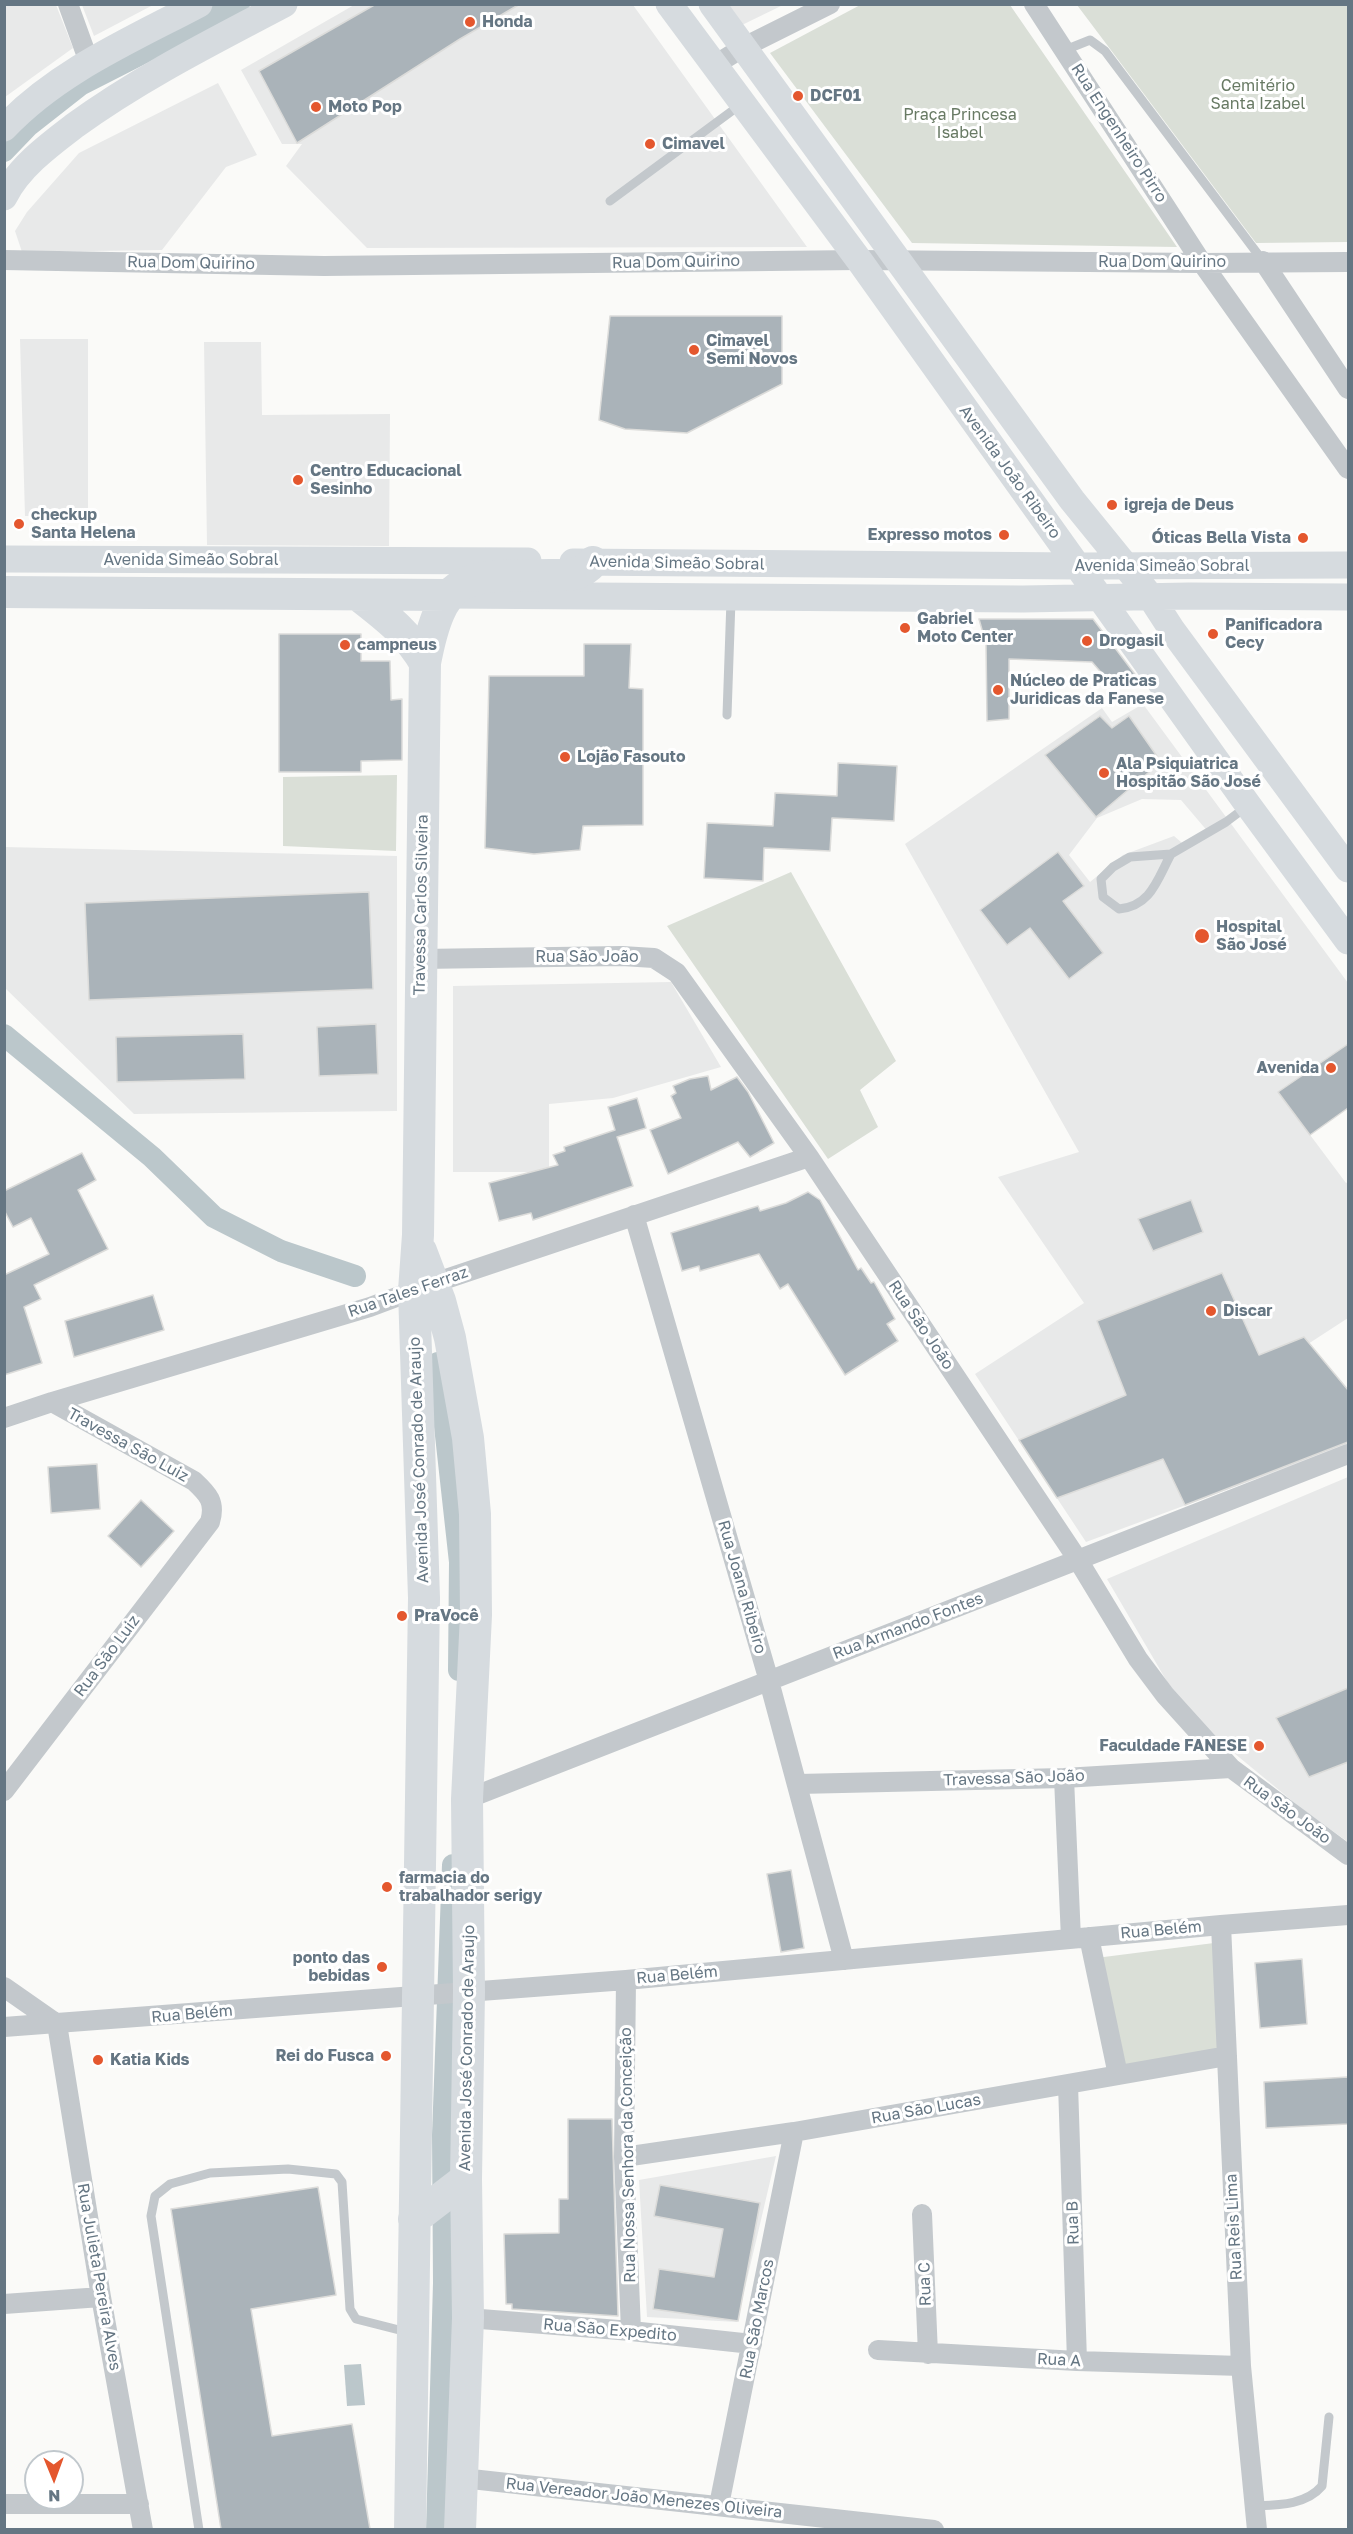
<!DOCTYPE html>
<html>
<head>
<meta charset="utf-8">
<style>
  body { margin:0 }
  #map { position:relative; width:1353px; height:2534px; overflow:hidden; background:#fafaf8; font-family:"Golos Text",sans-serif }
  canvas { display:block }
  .frame { position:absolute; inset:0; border:6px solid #657683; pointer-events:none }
  .north { position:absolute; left:24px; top:2450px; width:60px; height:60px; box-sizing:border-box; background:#fff; border:2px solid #c1c8cd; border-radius:50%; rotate:179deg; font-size:16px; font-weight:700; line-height:24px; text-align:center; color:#657683 }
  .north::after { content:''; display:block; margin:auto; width:21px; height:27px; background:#e4572e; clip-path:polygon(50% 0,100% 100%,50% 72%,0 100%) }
</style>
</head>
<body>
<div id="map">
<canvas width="1353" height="2534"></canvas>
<div class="frame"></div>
<div class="north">N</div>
</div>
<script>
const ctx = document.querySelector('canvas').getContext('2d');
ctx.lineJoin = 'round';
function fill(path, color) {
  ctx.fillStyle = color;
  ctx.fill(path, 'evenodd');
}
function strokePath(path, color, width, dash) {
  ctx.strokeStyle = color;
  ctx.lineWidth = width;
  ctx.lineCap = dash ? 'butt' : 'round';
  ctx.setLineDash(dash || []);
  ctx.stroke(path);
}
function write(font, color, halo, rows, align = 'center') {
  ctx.font = font + ' "Golos Text",sans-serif';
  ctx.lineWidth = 6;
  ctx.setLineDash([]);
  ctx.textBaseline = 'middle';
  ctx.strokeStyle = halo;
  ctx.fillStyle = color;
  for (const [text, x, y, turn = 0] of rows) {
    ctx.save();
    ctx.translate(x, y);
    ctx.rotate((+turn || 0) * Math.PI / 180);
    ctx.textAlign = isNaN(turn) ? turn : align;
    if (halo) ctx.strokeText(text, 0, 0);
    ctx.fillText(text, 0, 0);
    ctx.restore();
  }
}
fill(new Path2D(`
  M5,4L56,5L73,48L5,97Z
  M82,5H153L94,36Z
  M354,5H633L807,247L367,248L286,166L302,144H282L241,70Z
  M728,5H783L742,25Z
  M218,83L257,155L226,167L162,250L22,252L15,231L27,212L79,153Z
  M20,339H88V517L25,516Z
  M204,342H261L262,415L390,414L389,546L207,545Z
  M1143,704L1348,983V1044L1278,1092L1346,1183L1348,1182V1318L1308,1344L1348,1390V1445L1086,1542L975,1374L1084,1303L998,1177L1079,1152L905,844L1102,708L1112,722ZM1099,716L1112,728L1129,716L1161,762L1096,817L1045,755ZM1142,799L1181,800L1209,833L1188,848L1174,836L1123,855L1090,882L1069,855L1097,818ZM1058,852L1084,885L1063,901L1102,954L1069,978L1030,928L981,910Z
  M4,847L397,856V1111L134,1114L5,988Z
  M671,982L721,1067L613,1098L549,1104V1172H453V986Z
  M1348,1477V1688L1276,1718L1309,1777L1348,1762V1842L1302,1809L1206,1730L1169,1685L1107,1579Z
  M776,2156L737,2322L647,2317L639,2180Z`), '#e8e9e9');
fill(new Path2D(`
  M862,4L1010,5L1177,247L912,243L770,53Z
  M1077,5H1348V242L1256,243Z
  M397,775L396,851L283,846V777Z
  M791,872L896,1061L860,1090L878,1127L828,1159L667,926Z
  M1214,1943L1224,2056L1110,2070L1096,1958Z`), '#dadfd7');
fill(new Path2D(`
  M361,2364L365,2405L347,2406L344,2365Z`), '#bbc7cb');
strokePath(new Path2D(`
  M4,151L29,125L80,85L239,4
  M4,1035L152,1157L214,1217L281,1251L355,1276
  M438,1363L460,1562L459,1670
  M437,2530L444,2283L443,2135L453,1865`), '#bbc7cb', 22);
const building = new Path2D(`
  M376,4H520L460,39L297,143L259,71Z
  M610,316H782V384L687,433L625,429L599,420Z
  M979,619H1093L1137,677L1106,678L1092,662L1009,659V719L987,721L986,644Z
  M279,634H361V661H390L391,700L402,699V760L361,761V772H279Z
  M584,644H631L629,688L643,689V825L583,826L580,850L534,854L485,848L489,676H584Z
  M1100,716L1112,728L1129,716L1161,762L1096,817L1045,755Z
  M838,763L897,766L894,821L832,818L830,851L764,848L763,881L704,878L707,823L773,826L775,793L837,796Z
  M1058,852L1084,886L1063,901L1103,953L1069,979L1030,928L1007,945L980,910Z
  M369,892L373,989L89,1000L85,903Z
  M376,1024L378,1074L319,1076L317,1027Z
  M243,1034L245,1079L117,1082L116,1037Z
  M1348,1044V1108L1310,1135L1278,1092Z
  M708,1076L711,1090L737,1077L748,1092L774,1143L750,1157L738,1142L668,1174L650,1130L681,1118L671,1096L676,1093L673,1086L690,1079Z
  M637,1098L646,1128L617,1137L633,1186L533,1220L531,1213L499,1221L489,1183L558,1165L553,1155L565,1151L564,1147L615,1130L608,1107Z
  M82,1153L96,1180L78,1190L108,1249L34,1285L41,1299L24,1307L42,1363L4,1375V1275L49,1254L31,1218L13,1227L4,1210V1191Z
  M808,1192L820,1200L858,1270L861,1268L871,1283L874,1282L895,1319L887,1324L898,1341L845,1375L788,1284L780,1289L759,1254L700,1271L699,1266L682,1271L671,1233L758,1206L760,1211L786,1203Z
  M1191,1200L1203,1232L1153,1251L1138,1219Z
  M1222,1273L1259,1355L1304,1337L1348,1390V1442L1185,1505L1163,1459L1057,1498L1019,1440L1126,1395L1097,1321Z
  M153,1295L164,1330L74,1357L65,1321Z
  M97,1464L100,1509L51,1513L48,1467Z
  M141,1500L174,1531L141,1567L108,1536Z
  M1348,1688V1762L1309,1777L1276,1718Z
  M791,1870L804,1948L781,1952L767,1874Z
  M1302,1959L1307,2024L1260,2028L1255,1963Z
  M1348,2077V2124L1266,2128L1264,2082Z
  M568,2119H612L618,2316L512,2309V2304H506L504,2234L559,2233V2199H568Z
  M660,2185L760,2203L738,2321L653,2309L659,2269L714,2277L723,2229L654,2216Z
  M318,2187L336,2295L251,2309L272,2436L352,2424L370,2529H221L171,2209Z`);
fill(building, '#aab3b9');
strokePath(building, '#dcdcda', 1.5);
strokePath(new Path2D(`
  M1065,50L1090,40L1105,51L1263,261
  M610,201L740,105
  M727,715L731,600
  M1171,854C1157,880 1151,906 1119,909L1103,897L1101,879L1113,867L1130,857L1171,854L1226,822L1246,807
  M1255,2506C1278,2505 1306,2505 1322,2486L1329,2417
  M199,2530L151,2216L155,2196L170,2184L210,2173L288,2169L336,2174L342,2182L350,2309L356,2319L407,2332`), '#c3c8cc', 9);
strokePath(new Path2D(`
  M68,4L89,62
  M1034,4L1202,263L1348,469
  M713,66L744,47L830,4
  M4,260L324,266L859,260L1202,263L1348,262
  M1263,261L1348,389
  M421,959L622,956L654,958L677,973L809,1157L1078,1560L1138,1659L1165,1695L1231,1768L1348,1855
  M634,1215L769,1681L844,1960
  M4,1418L52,1402L370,1307L434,1283L809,1157
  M1064,1778L1071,1939
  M798,1784L1064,1778L1231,1768
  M4,1791L210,1522C216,1502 208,1494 194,1481L52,1402
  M467,1799L1348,1454
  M1221,1925L1241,2366L1257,2530
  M1089,1937L1118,2075
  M626,1980L624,2157L631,2331
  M4,1987L57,2024L101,2297L143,2530
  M4,2027L626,1980L1221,1925L1348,1915
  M1068,2084L1077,2361
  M624,2157L794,2132L1227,2056
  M922,2214L928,2354
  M4,2304L101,2297
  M468,2318L631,2331L752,2344
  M878,2350L1077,2361L1241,2366
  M462,2478L934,2530
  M4,2504H139
  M719,2505L794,2132`), '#c3c8cc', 20);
strokePath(new Path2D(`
  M669,4L859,260L1248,805L1348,941
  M712,4L1072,500L1150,596L1172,630L1348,869
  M4,128C58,71 131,40 199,4
  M4,197C18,168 49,145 74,126C140,78 212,42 284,4
  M4,559L528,561
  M573,562L1079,566L1348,565
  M447,595L1023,599L1189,596L1348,597`), '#d6dbdf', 27);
strokePath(new Path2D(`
  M4,592L447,595
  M358,595C386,617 407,632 425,663L418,1235L414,1291L424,1598L410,2530
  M425,663C443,569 466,576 551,575C569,575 581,576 593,562
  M421,1251L440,1301L450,1338L468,1438L475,1514L476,1615L467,1799L469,1992L466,2179L468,2318L460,2530
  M414,2219L466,2179`), '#d6dbdf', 32);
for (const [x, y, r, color] of [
  [470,22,6,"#e4572e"],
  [798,96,6,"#e4572e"],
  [316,107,6,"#e4572e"],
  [650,144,6,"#e4572e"],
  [694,350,6,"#e4572e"],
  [298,480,6,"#e4572e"],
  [1112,505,6,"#e4572e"],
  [19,524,6,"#e4572e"],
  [1004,535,6,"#e4572e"],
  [1303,538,6,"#e4572e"],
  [905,628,6,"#e4572e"],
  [1213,634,6,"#e4572e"],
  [1087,641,6,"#e4572e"],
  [345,645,6,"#e4572e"],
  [998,690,6,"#e4572e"],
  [565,757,6,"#e4572e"],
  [1104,773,6,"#e4572e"],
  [1202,936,8,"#e4572e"],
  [1331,1068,6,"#e4572e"],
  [1211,1311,6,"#e4572e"],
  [402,1616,6,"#e4572e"],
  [1259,1746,6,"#e4572e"],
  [387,1887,6,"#e4572e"],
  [382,1967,6,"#e4572e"],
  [386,2056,6,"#e4572e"],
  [98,2060,6,"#e4572e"]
]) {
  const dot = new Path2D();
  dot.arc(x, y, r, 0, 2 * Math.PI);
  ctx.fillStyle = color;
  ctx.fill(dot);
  strokePath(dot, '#fff', 2);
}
write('bold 16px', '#657683', '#fff', [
  ["Honda",482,22],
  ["DCF01",810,96],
  ["Moto Pop",328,107],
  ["Cimavel",662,144],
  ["Cimavel",706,341],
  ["Semi Novos",706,359],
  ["Centro Educacional",310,471],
  ["Sesinho",310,489],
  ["igreja de Deus",1124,505],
  ["checkup",31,515],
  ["Santa Helena",31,533],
  ["Expresso motos",992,535,"right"],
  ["Óticas Bella Vista",1291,538,"right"],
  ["Gabriel",917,619],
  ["Moto Center",917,637],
  ["Panificadora",1225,625],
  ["Cecy",1225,643],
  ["Drogasil",1099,641],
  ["campneus",357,645],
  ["Núcleo de Praticas",1010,681],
  ["Juridicas da Fanese",1010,699],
  ["Lojão Fasouto",577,757],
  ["Ala Psiquiatrica",1116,764],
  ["Hospitão São José",1116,782],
  ["Hospital",1216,927],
  ["São José",1216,945],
  ["Avenida",1319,1068,"right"],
  ["Discar",1223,1311],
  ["PraVocê",414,1616],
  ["Faculdade FANESE",1247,1746,"right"],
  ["farmacia do",399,1878],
  ["trabalhador serigy",399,1896],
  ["ponto das",370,1958,"right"],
  ["bebidas",370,1976,"right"],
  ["Rei do Fusca",374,2056,"right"],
  ["Katia Kids",110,2060]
], 'left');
write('16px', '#687a64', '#fff', [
  ["Cemitério",1258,86],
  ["Santa Izabel",1258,104],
  ["Praça Princesa",960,115],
  ["Isabel",960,133]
]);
write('16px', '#657683', '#fff', [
  ["Rua Engenheiro Pirro",1119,133,57],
  ["Rua Dom Quirino",676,262,-1],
  ["Rua Dom Quirino",1162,262],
  ["Rua Dom Quirino",191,263,1],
  ["Avenida João Ribeiro",1010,472,54],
  ["Avenida Simeão Sobral",191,560],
  ["Avenida Simeão Sobral",677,563,1],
  ["Avenida Simeão Sobral",1162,566],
  ["Travessa Carlos Silveira",421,905,-89],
  ["Rua São João",587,957],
  ["Rua Tales Ferraz",408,1292,-19],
  ["Rua São João",921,1325,56],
  ["Travessa São Luiz",128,1445,29],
  ["Avenida José Conrado de Araujo",419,1460,-92],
  ["Rua Joana Ribeiro",742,1587,74],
  ["Rua Armando Fontes",908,1626,-21],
  ["Rua São Luiz",107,1656,-53],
  ["Travessa São João",1014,1778,-2],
  ["Rua São João",1287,1810,36],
  ["Rua Belém",1161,1930,-5],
  ["Rua Belém",677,1975,-5],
  ["Rua Belém",192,2014,-5],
  ["Avenida José Conrado de Araujo",467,2048,-89],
  ["Rua São Lucas",926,2109,-10],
  ["Rua Nossa Senhora da Conceição",628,2155,-91],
  ["Rua B",1073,2223,-92],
  ["Rua Reis Lima",1234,2227,-93],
  ["Rua Julieta Pereira Alves",99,2277,80],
  ["Rua C",925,2284,-92],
  ["Rua São Marcos",757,2319,-79],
  ["Rua São Expedito",610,2330,5],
  ["Rua A",1059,2360,3],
  ["Rua Vereador João Menezes Oliveira",644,2498,6]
]);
</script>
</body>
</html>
